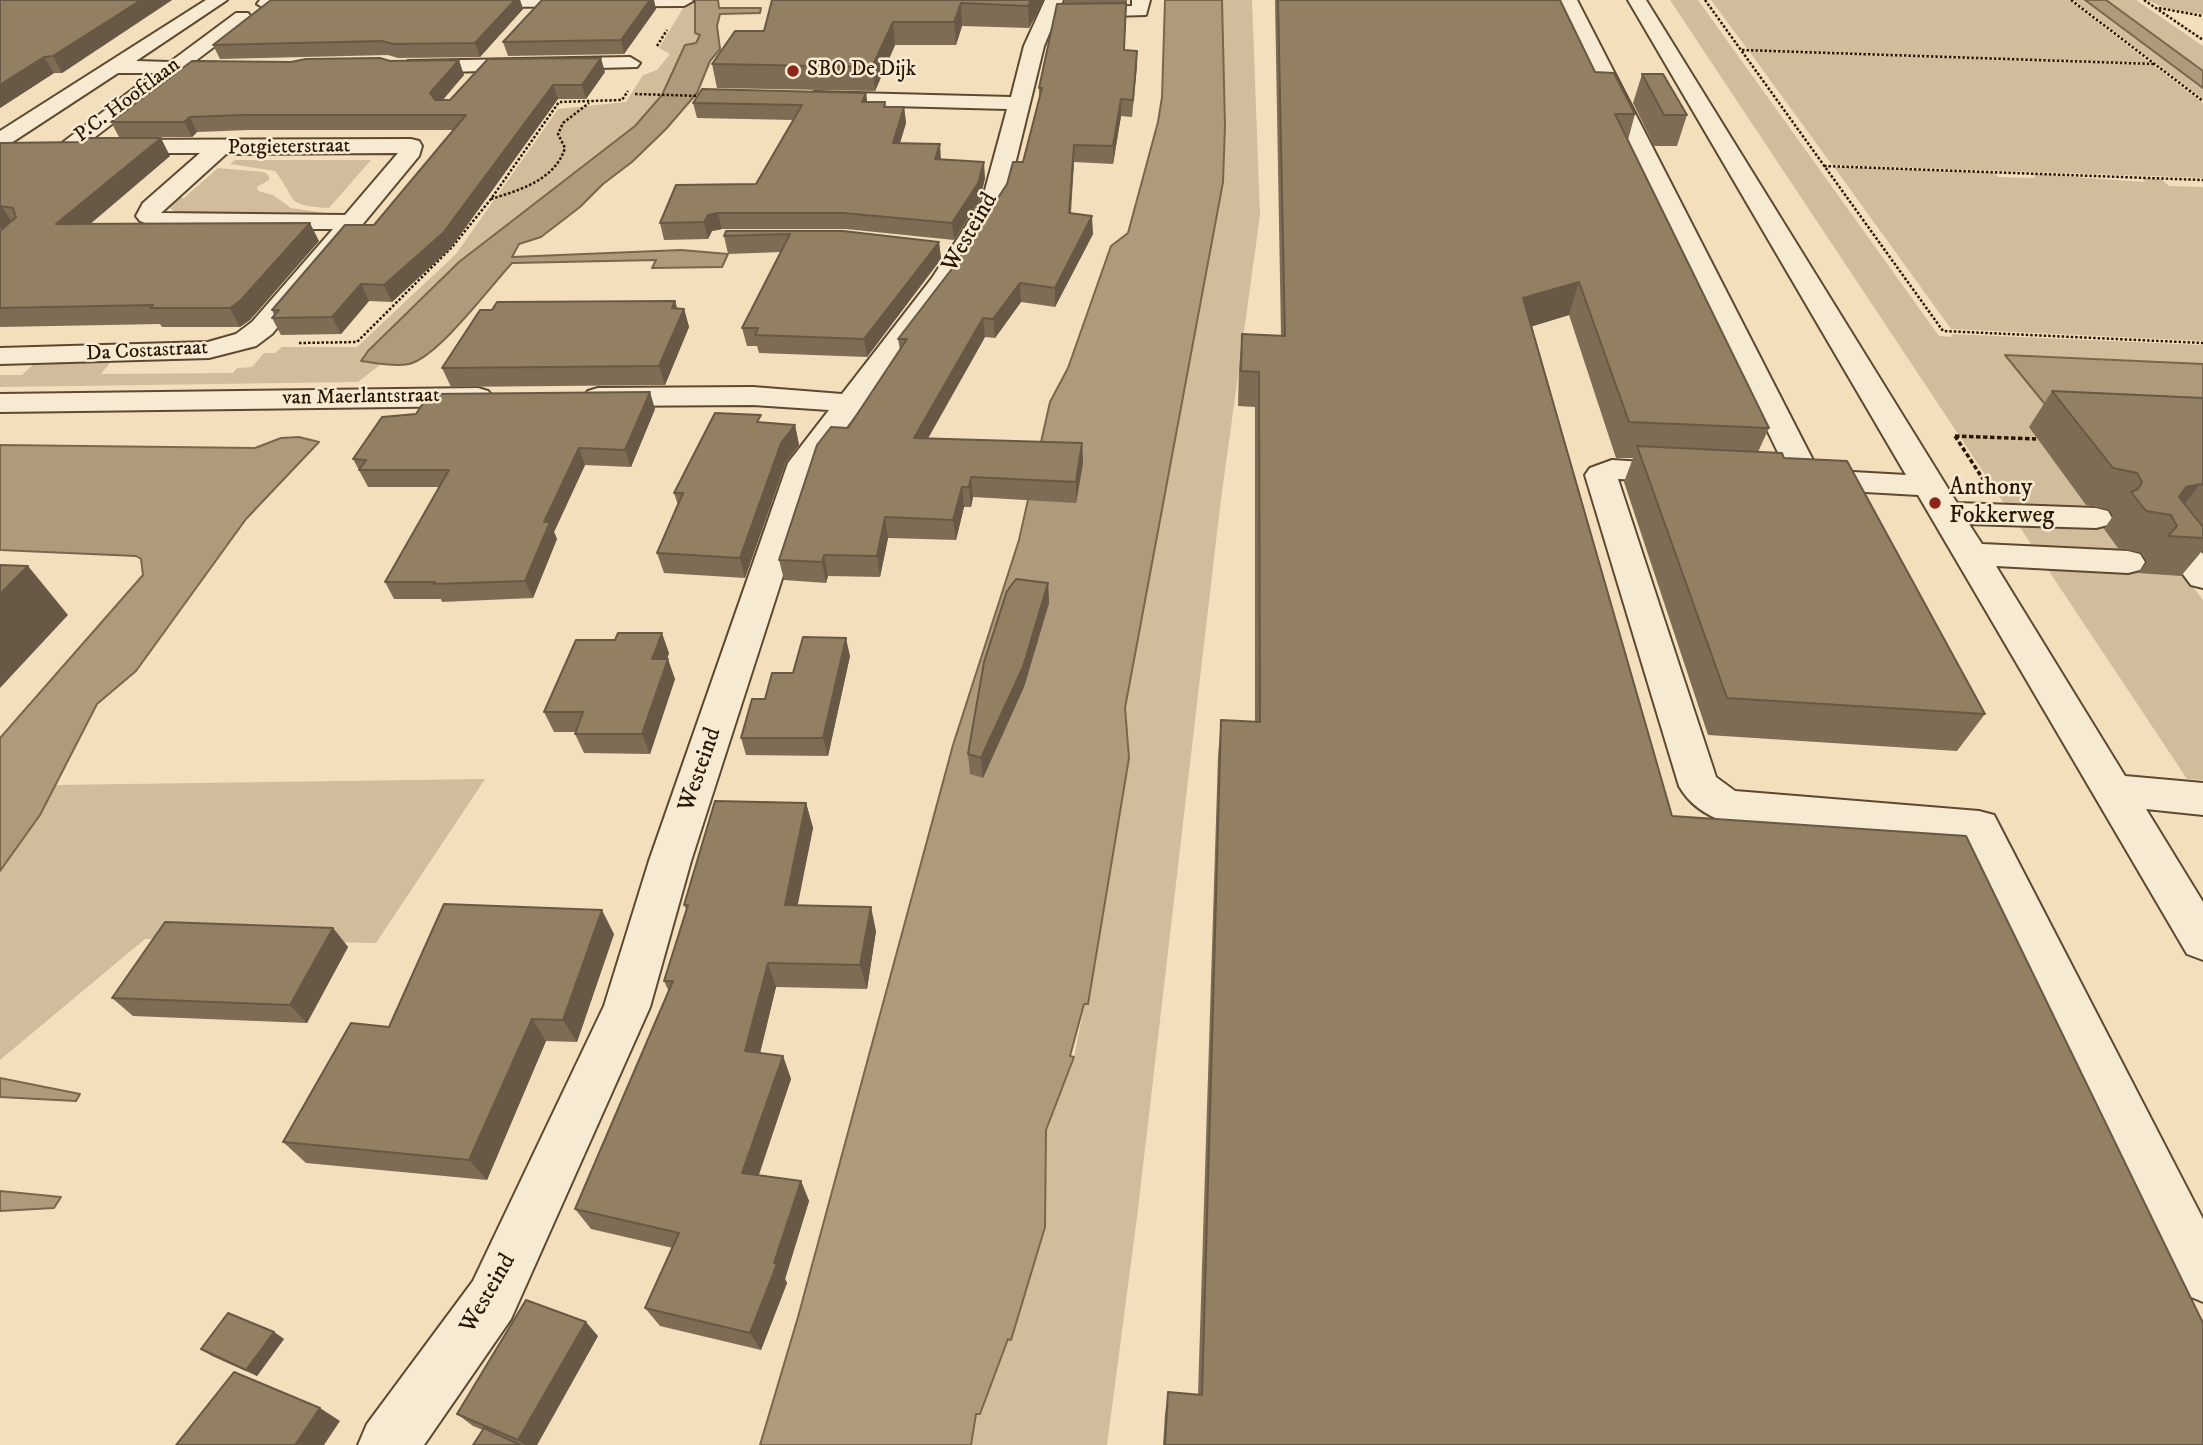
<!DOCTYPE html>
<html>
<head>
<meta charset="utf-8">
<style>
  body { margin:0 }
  canvas { display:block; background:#f3dfbb }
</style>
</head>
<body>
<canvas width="2203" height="1445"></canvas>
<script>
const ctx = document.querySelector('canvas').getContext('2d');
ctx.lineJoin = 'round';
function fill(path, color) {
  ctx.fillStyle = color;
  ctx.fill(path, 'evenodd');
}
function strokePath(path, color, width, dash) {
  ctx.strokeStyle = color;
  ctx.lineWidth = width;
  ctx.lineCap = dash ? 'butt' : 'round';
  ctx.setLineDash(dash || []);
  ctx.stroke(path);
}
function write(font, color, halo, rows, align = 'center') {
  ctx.font = font + ' "IM FELL DW Pica",serif';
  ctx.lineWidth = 5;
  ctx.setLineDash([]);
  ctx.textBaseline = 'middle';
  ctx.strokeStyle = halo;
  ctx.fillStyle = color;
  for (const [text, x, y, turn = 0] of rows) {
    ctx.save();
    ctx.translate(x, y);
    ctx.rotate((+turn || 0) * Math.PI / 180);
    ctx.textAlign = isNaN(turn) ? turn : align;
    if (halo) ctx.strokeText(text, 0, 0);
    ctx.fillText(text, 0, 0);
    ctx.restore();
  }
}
fill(new Path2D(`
  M688,0H695V33L701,34L696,43L685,46L662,95L635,126L459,262L361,361L381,364L358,382L0,387V375H22L37,361L112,360L101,374L233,373L237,368L252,367L264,353H275L282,347H357L456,254L558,109L626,102L643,75L657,70L670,54L659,48Z
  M1220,0H1252L1260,215L1220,507L1137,1217L1107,1445H971L976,1414H981L1045,1227L1046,1130L1074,1057L1107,891L1129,758L1125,708L1223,182L1225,126Z
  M1670,0H1698L1939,336L1953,337L1951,334L2203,345V435L2072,430L2203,600V780L2187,779Z
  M1711,0H2069L2150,63L1748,50Z
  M2073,0H2136L2203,46V99Z
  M2147,0H2203V14L2165,8Z
  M1749,51L2153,65L2203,103V178L1832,165Z
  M235,160H371L329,208C284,205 299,202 275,171L230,164Z
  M1834,167L1995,173L1998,177L2035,178L2033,174L2145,182L2142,178L2161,179L2169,186L2203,187V341L1951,329Z
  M218,168L264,172L269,176V180L257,187L258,191L273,195L291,208L325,213L321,217L177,214L170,208L180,198H184Z
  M485,779L376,943L145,939L0,1060V871L40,815L55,785Z`), '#d1bd9c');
const water = new Path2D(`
  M695,0H718L719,8H761L760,13L720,14L717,26L720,49L710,61L697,93L666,129L632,162L603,184L580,207L541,237L519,244L512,257L681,250L728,254L722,267L652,268L656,260L512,263C490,287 438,357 409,364C394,367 376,363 361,361L368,351L459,262L635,126L662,95L685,45L696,43L700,35L695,33Z
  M1165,0H1222L1225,126L1223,182L1125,708L1129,758L1088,1004H1084L1070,1056L1074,1057L1046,1130L1045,1227L1011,1340L1008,1339L980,1414H976L971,1445H760L798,1317L953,745L1019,540L1050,402L1068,368L1111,246L1128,233L1158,122L1162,97Z
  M2085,0H2106L2203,71V88Z
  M2005,355L2203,364V426L2057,419Z
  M299,437L319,442L246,519L136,671L97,704L40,815L0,871V738L143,575L141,559L136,556L0,550V445L255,448L281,438Z
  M0,1078L80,1094L76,1101L0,1097Z
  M0,1191L61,1197L54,1208L0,1211Z`);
fill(water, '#af9b7c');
strokePath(water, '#7a664b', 2);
const minor = new Path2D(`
  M206,0H227L136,61L170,62L236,13H248L251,17L248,21L194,62L243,64L246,68L243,72L179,73L91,140L411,139L419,141L422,146L419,156L272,334L256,346L209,358L0,364V348L208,342L236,334L252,322L333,229H161L140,221L136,216L143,203L200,153H69L61,151L58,146L154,73H118L8,145L0,147V131ZM398,153L345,215L161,213L226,154Z
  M260,0H280L272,8L266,9L257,4Z
  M460,0H692L693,1L684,6L467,7L461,6Z
  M1045,0H1063L1044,46L1006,201L951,287L819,464L691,861L650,1007L511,1319L424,1445H358L367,1424L473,1281L604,1006L649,861L788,463L829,410L753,405L598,406L588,403L583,397L588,391L598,388L753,387L842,394L932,278L982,201L1007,109L815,104L808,102L805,98L808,94L815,92L1011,97L1024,46Z
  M1132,0H1150L1146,15L1076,17L1067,12L1076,7L1132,6Z
  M1559,0H1577L1818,470L1906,475L1628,0H1646L1957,503L2096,508L2108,511L2112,518L2108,525L2096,528L1969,524L1982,544L2128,551L2140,554L2145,562L2140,570L2128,573L1996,566L2125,776L2203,783V815L2146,809L2203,902V960L2187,954L1918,495L1778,487L1767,485L1762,478L1767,471L1786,469Z
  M630,57L640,63L637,67L408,73L398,67L408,61Z
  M478,388L488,391L493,397L488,403L478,406L0,412V394Z
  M1612,460L1691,465L1696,472L1691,479L1680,481L1618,479L1716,777L1735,791L1979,811L1994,815L2203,1219V1302L2184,1294L1966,842L1726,822C1707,816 1689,804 1679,786L1585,475L1590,468Z
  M2170,524L2182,527L2203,554V588L2191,585L2153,534L2158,527Z`);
strokePath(minor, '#5c4930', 4);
strokePath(new Path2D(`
  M1705,0L1943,331L2203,343
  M2071,0L2203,101
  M2144,0L2203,40
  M2159,8L2203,16
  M657,46L667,30
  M1742,50L2154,64
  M635,94L701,96
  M1824,166L2203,180
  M491,199C520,190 555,180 565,148L558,134L563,123L589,103
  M299,343L357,342L452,247L491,199L559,102L622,100L628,91`), '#2a1702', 2.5, [2.5, 2]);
strokePath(new Path2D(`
  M1955,436L1983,479
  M1955,436L2036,439`), '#2a1702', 3.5, [4.5, 2.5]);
fill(minor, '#f7ead3');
fill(new Path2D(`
  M0,0H172L62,73H54L0,108Z
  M271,0H520L523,9L480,57L398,58L388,55L220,59L213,45Z
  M772,0H1044L1029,28L962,26L956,45H895L875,91L717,88L712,64L764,31Z
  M1064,0H1127L1124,51H1137L1132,117L1121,116L1113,164L1074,162L1071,213L1093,234L1055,307L1021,302L995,338L985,337L928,438L1082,443L1083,463L1076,503L973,497L971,507H964L956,540L888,538L880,577L828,576L826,583L784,580L779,560L848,428L900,350L898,339L951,270L1023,162L1039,100V88L1125,3H1064Z
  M1275,0H1560L1595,72L1635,114L1628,140L1769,428L1758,452L1784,458L1985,714L1957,751L1708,735L1624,482L1633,458H1616L1569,315L1532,326L1672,816L2203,1445H1163L1165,1414L1168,1392L1198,1395L1218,756L1221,720L1255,722V407L1238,406L1239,369L1242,334L1281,336Z
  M656,9L624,54L508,56L503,42Z
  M390,61L464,75L443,100H450L605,72L586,99H558L450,249L392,302L369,301L341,334L281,335L272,318L274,315L272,310L374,225L454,130H249L197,132L192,137H119L111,122L291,62Z
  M1642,74L1687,115L1677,146H1654L1633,103Z
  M866,93L867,102H885L886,107H904L906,123L900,143L985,178L980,200L954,240L846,229H722L712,231L708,239L664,240L660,223L756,184L793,120L697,118L693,103Z
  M0,143L170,156L89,224L319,241L250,320L240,327H162L160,324L0,327V231L4,227L0,229Z
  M726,231L939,242L941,259L867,357L759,353L757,346H747L742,328L781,252L728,254L724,236Z
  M675,301L677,309H684L689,327L665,385L451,387L442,368Z
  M2052,391L2203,398V550L2181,576L2138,573L2147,562L2142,553L2118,548L2104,529L2113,516L2110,510L2086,505L2029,427Z
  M655,409L631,467L585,465L554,532L557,539L533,598L442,602L441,599H394L385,582L440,487H368L353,459Z
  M762,422L795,425L799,445L786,462L745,578L664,573L657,553L678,505L674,493Z
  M1048,583L1049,603L1024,687L983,778L970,774L968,754Z
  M669,653L667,659L675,679L650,754L584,753L575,734V732H554L544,712Z
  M850,656L828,756L746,755L741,738L793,673Z
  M806,803L813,828L797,905L876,931L867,989L776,987L760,1053L783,1056L791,1079L759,1175L801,1181L809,1201L785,1279L787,1283L761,1350L660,1326L645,1308L673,1248L591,1229L575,1209L669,992L664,981L686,909L684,905Z
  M333,928L348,947L307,1023L133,1016L112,998Z
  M614,934L577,1042L546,1041L487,1180L306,1163L283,1142L389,1027Z
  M274,1332L284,1339L257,1376L212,1356L201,1349Z
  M598,1336L537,1445H473L483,1430L473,1426L457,1414Z`), '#7e6d54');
fill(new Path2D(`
  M141,0H172L62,73L53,56Z
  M515,0H520L523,9L480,57L475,43Z
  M650,0H654L656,9L624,54L621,40Z
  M1031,0H1044L1029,28L1028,6Z
  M961,3L962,26L956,45L954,22Z
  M893,22L895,45L875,91L872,67Z
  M1137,51V67L1132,117L1133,100Z
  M44,57L54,73L0,108V85Z
  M601,58L605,72L586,99L582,85Z
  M459,60L464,75L435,108L430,93Z
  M553,85L558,99L450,249L392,302L384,285Z
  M866,93L868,108L862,102Z
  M1121,99V116L1113,164V146Z
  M904,107L906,123L895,159L893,143Z
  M190,117L197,132L192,137L184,122Z
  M161,138L170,156L68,243L56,224Z
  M940,144L941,160L935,159Z
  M1074,145V162L1069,231V213Z
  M984,162L985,178L980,200L954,240L952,223Z
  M1,205L13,224L0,229V206Z
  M718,213L722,229L712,231L708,239L704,222L708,215Z
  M1092,216L1093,234L1055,307V288Z
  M310,223L319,241L250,320L240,327L230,308Z
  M939,242L941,259L867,357L864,339Z
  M1579,282L1569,315L1514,332L1523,298Z
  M1020,283L1021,302L995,338L993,319Z
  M361,284L369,301L341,334L332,317Z
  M675,301L680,318L684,309L689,327L665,385L659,366L672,308Z
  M983,318L985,337L917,458L914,438Z
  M650,392L655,409L631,467L625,450Z
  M795,425L799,445L786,462L745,578L740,558L781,443Z
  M1082,443L1083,463L1076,503V482Z
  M579,448L585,465L554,532L557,539L533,598L525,581L544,522Z
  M971,477L973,497L971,507L969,487Z
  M2200,484L2173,518L2171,515L2165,514L2186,487Z
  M962,487L964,507L956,540L953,520Z
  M885,517L888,538L880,577L877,556Z
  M824,555L828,576L826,583L822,562Z
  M28,566L68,615L0,688V594Z
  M1048,583L1049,603L1024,687L983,778L981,758Z
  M662,633L669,653L660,679L652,659Z
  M846,638L850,656L828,756L823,738Z
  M668,659L675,679L650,754L642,734Z
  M806,803L813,828L793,929L785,905Z
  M871,907L876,931L867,989L860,965Z
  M602,910L614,934L577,1042L563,1020Z
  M333,928L348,947L307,1023L290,1005Z
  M768,963L776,987L755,1074L745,1051Z
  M532,1019L546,1041L487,1180L469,1160Z
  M783,1056L791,1079L752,1194L742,1173Z
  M801,1181L809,1201L785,1279L787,1283L761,1350L750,1333L774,1263Z
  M586,1322L598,1336L537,1445H525L518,1440Z
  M274,1332L284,1339L257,1376L246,1370Z
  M320,1408L340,1421L324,1445H295Z`), '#675945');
const building = new Path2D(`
  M0,0H141L53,56L44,57L0,85Z
  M271,0H515L475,43L393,44L382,41L213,45Z
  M542,0H650L621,40L503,42Z
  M772,0H1031L1028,6L961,3L954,22H893L872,67L712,64L735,31H764Z
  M1278,0H1560L1595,72L1614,73L1635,114H1615L1769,428L1629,422L1579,282L1523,298L1672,816L1966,836L2203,1323V1445H1165L1168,1392L1202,1395L1221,720L1260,722L1259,372L1241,371L1242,334L1285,336Z
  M1126,3L1124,50L1137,51L1133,100L1121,99L1113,146L1074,145L1069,213L1092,216L1055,288L1020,283L993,319L983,318L914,438L1082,443L1076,482L971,477L969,487H962L953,520L885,517L877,556L824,555L822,562L779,560L817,445L831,427L848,428L907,339H898L951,270L1007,184L1013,162H1023L1042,88H1039L1057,4Z
  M380,58L390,61L459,60L430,93L435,100H450L488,59L601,58L582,85H553L443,233L384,285L361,284L332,317L272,318L279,310H272L345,225H374L466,115H242L190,117L184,122H111L192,61L291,62L306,59Z
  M1642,74H1663L1687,115H1664Z
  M702,89L866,93L862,102H885L884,107H904L893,143L940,144L935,159L984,162L978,183L952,223L843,213H718L708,215L704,222L660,223L676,185L756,184L802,105L693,103Z
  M85,138H161L56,224L310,223L240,301L230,308H150L153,305L0,308V231L16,217L13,208L0,206V143L80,142Z
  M726,231H843L939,242L864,339L755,335L758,328H742L790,234L724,236Z
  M675,301L672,308L684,309L659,366L442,368L480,310H492L497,302Z
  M2052,391L2203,398V485L2200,484L2186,487L2179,497L2203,527V538L2168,536L2177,526L2171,515L2146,511L2131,492L2138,489L2142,482L2137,473L2113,468Z
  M650,392L625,450L579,448L544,522H550L525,581L434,584L435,582H385L449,470H359L366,460L353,459L382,417L416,414L429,394Z
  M715,413L761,415L757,422L795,425L781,443L740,558L657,553L683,493H674Z
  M1637,446L1782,453L1784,458L1847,461L1985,714L1727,698Z
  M0,565L28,566L0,594Z
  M1016,579L1048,583L1023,667L981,758L968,754L984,662L1007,591Z
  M618,633H662L652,659H668L642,734H575L583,712H544L576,640H615Z
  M803,637L846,638L823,738H741L752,699H765L772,673H793Z
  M715,801L806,803L785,905L871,907L860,965L768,963L745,1051L783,1056L742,1173L801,1181L774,1263L777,1264L750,1333L645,1308L679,1233L575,1209L673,981H664L688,905H684Z
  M444,904L602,910L563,1020L532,1019L469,1160L283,1142L351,1023L389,1027Z
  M165,922L333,928L290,1005L112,998Z
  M526,1300L586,1322L518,1440L457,1414Z
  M228,1313L274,1332L246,1370L201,1349Z
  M234,1372L320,1408L295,1445H176Z
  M484,1428L520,1445H473Z`);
fill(building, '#937f62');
strokePath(building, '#675945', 2);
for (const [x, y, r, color] of [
  [793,71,7,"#8f2418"],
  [1935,503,7,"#8f2418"]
]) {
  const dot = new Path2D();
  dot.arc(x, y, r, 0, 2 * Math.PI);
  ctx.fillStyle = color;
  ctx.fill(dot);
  strokePath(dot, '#f7ead3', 2.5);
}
write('21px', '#2a1702', '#f7ead3', [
  ["SBO De Dijk",807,71]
], 'left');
write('21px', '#2a1702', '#f7ead3', [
  ["P.C. Hooftlaan",128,101,-37],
  ["Potgieterstraat",289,148,-1],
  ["Da Costastraat",147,352,-3],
  ["van Maerlantstraat",361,398,-1]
]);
write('24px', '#2a1702', '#f7ead3', [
  ["Westeind",971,233,-60],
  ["Westeind",701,770,-71],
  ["Westeind",489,1294,-60]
]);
write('24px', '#2a1702', '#f7ead3', [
  ["Anthony",1949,489],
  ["Fokkerweg",1949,517]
], 'left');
</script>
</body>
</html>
